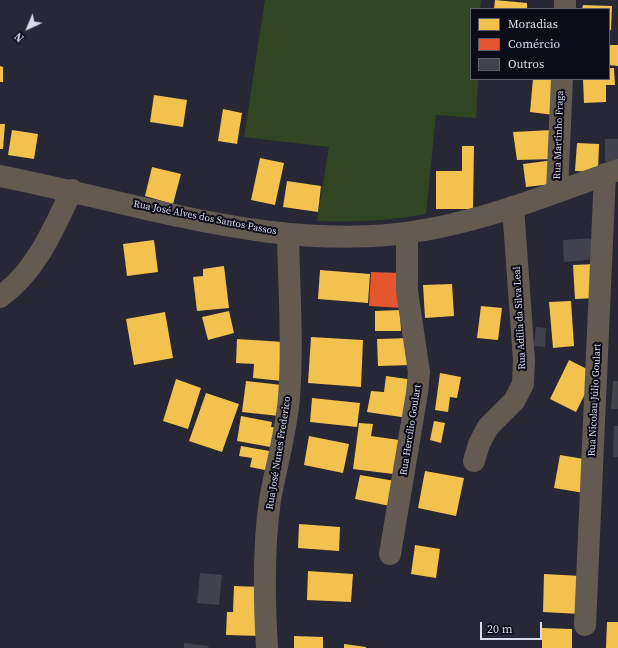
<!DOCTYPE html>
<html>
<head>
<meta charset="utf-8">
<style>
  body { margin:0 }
  #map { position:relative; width:618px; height:648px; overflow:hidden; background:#272735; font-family:"Source Serif 4",serif }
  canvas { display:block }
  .legend { position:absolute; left:470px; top:8px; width:140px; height:72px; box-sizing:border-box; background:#0c0c18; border:1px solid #5e5f6d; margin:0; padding:5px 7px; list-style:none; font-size:12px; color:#d9dbec }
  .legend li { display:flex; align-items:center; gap:8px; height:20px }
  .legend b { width:20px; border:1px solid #5e5f6d }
  .north { position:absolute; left:8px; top:8px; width:40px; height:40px; -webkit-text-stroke:3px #0c0c18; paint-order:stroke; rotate:224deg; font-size:11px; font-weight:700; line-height:16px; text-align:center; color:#d9dbec }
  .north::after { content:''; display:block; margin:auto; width:14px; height:18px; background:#d9dbec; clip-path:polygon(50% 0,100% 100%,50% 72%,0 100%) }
  .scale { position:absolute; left:480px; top:622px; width:62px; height:18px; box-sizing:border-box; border:2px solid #d9dbec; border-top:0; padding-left:5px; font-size:12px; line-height:14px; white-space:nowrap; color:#d9dbec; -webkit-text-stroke:3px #0c0c18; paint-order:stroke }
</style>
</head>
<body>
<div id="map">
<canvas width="618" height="648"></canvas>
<ul class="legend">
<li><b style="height:11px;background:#f2c14e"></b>Moradias</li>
<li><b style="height:11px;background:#e4572e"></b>Comércio</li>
<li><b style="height:11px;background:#42424e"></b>Outros</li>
</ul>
<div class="north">N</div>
<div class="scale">20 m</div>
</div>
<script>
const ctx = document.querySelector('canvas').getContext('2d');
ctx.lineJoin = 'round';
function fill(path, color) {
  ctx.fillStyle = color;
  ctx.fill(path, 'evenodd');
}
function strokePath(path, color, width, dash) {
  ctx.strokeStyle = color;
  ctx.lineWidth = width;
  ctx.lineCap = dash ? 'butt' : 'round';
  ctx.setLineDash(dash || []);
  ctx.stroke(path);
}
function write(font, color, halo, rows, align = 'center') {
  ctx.font = font + ' "Source Serif 4",serif';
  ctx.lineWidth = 4;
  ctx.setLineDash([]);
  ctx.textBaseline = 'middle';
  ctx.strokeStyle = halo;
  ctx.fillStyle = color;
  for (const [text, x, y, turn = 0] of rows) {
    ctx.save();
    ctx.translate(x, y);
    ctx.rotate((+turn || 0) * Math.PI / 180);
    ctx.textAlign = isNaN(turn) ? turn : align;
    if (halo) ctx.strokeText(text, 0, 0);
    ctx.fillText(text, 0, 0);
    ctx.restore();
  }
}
fill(new Path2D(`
  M265,0H481L480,9H471V79H478L476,118L436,115L426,214C389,221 354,222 317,221L329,147L244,137Z`), '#314523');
fill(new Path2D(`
  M495,0L527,3V9H494Z
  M583,5L612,6L611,30H609V9H582Z
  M609,45H618V66L609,65Z
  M0,66L3,67V82H0Z
  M609,68H614L615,85H606V102L584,103L583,79H609Z
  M533,79H557L554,115L530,112Z
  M154,95L187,100L183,127L150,122Z
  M223,109L242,113L237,144L218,141Z
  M0,124H5L3,149H0Z
  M12,130L38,134L34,159L8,155Z
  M552,130L555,159L517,160L513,132Z
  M577,143L599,144L598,172L575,171Z
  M462,146H474L473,209H436V171H462Z
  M260,158L284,163L275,205L251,200Z
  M554,160L552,184L526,187L523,164Z
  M152,167L181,174L173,204L145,196Z
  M287,181L321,186L318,212L283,207Z
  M154,240L158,272L127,276L123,244Z
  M595,264L597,298L575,299L573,265Z
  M224,266L229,308L197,311L193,277L203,276V269Z
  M320,270L370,274L368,303L318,299Z
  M452,284L454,316L425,318L423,285Z
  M571,301L574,346L553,348L549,302Z
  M481,306L502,308L498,340L477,338Z
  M400,310L401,331H375V311Z
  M229,311L234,333L208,340L202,317Z
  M165,312L173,358L134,365L126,319Z
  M311,337L363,340L361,387L308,383Z
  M411,338L412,365L378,366L377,339Z
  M237,339L284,342L282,381L253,378L254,364L236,363Z
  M569,360L589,370L588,388L576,412L550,399Z
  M440,373L461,377L457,398L450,397L448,412L435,410Z
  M386,376L414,380L408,418L367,412L371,391L384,392Z
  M176,379L201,388L188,429L163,421Z
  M246,381L282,385L279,416L242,412Z
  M206,393L239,404L222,452L189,441Z
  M312,398L360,403L357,427L310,422Z
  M241,416L272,422L271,427L280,428L276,448L237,441Z
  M434,421L445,423L441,443L430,440Z
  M359,423L373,424L371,436L406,441L401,475L353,469Z
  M309,436L349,444L343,473L304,465Z
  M241,446L275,452L270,471L250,467L252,458L239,456Z
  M560,455L590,460L584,493L554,488Z
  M425,471L464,478L456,516L418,508Z
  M360,475L395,481L390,506L355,499Z
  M299,524L340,527L339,551L298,548Z
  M415,545L440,549L436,578L411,574Z
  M308,571L353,574L351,602L307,600Z
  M544,574L582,576L580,614L543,612Z
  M234,586L262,587L260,636L226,635L227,612H233Z
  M607,622H618V648H606Z
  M542,628L572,629V648H542Z
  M294,636L323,637V648H294Z
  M344,644L366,647V648H344Z`), '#f2c14e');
fill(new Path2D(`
  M371,272L403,273L402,308L369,306Z`), '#e4572e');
fill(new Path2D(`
  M605,139H618V162H605Z
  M598,238L596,259L564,262L563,240Z
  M536,327L546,328L545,347L534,346Z
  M613,381H618V409H611Z
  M614,426H618V457H613Z
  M200,573L222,575L219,605L197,603Z
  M184,643L209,646L208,648H184Z`), '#42424e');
strokePath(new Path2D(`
  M565,9V0
  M557,191L562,79
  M0,297C37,270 53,230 72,190
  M474,461L479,444L488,427L514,401L523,384L524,360L513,207
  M390,554L417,393L419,372L407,291V233
  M585,625L605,174
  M267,648C264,599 263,548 270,500C276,466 286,433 289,398C293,344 289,289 288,234`), '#635b52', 22);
strokePath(new Path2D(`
  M0,176C139,203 288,257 430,229C495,217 556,192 618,170`), '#635b52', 22);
write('10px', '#d9dbec', '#0c0c18', [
  ["Rua Martinho Fraga",559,135,-88],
  ["Rua José Alves dos Santos Passos",205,218,11],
  ["Rua Adília da Silva Leal",520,318,-93],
  ["Rua Nicolau Júlio Goulart",595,400,-87],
  ["Rua Hercílio Goulart",411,430,-81],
  ["Rua José Nunes Frederico",279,453,-81]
]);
</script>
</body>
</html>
